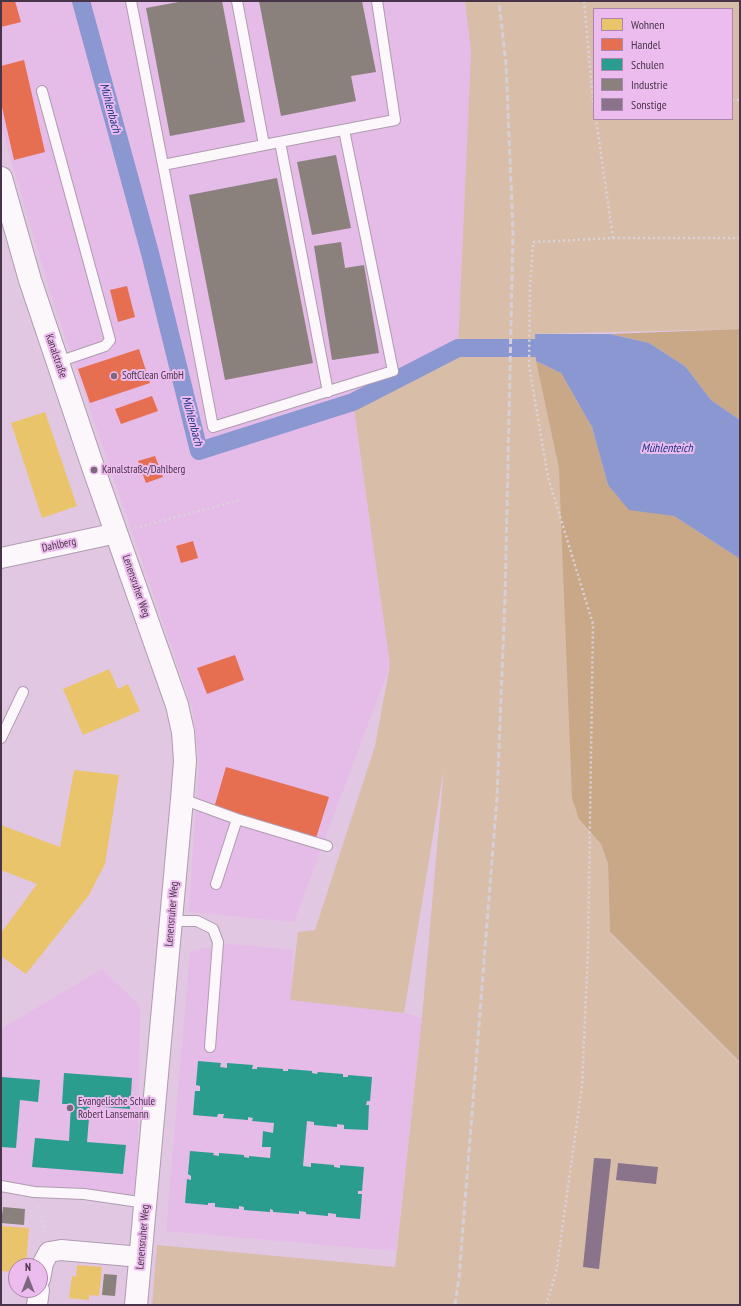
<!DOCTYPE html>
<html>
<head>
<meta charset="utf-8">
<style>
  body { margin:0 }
  #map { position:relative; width:741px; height:1306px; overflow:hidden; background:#e2c7e3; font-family:"PT Sans Narrow",sans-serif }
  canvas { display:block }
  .frame { position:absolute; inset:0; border:2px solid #473448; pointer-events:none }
  .legend { position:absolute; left:593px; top:8px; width:140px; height:112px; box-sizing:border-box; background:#edbcee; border:1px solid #ab86ac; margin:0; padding:5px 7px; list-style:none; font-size:12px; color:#473448 }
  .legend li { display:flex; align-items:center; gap:8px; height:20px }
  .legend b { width:20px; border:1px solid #ab86ac }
  .north { position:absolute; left:8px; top:1258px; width:40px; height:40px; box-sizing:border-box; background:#edbcee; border:1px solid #ab86ac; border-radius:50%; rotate:0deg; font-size:11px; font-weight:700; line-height:16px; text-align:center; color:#473448 }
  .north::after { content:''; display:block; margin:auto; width:14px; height:18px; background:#7d677e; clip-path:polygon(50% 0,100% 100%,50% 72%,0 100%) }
</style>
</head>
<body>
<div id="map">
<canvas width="741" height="1306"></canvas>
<div class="frame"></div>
<ul class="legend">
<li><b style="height:11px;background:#e9c46a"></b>Wohnen</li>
<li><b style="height:11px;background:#e76f51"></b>Handel</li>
<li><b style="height:11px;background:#2a9d8f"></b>Schulen</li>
<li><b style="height:11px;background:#8a817c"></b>Industrie</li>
<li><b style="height:11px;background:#8a748b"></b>Sonstige</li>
</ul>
<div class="north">N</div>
</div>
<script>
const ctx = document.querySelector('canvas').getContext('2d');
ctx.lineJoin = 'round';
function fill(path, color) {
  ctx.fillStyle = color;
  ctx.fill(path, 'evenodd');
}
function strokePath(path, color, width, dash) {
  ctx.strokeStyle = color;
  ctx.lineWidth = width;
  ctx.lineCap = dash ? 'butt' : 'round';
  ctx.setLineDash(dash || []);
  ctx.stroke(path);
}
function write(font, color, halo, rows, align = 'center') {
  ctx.font = font + ' "PT Sans Narrow",sans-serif';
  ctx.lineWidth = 4;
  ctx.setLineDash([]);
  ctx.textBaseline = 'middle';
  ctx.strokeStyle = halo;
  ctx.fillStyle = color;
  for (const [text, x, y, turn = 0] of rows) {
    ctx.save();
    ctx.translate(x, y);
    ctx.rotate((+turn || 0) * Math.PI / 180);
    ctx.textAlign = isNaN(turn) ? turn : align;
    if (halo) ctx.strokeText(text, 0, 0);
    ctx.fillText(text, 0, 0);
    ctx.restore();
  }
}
fill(new Path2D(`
  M1,1H465L471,52L458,348L353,402L390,665L294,922L189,912L199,761L193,710L52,298L1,126Z
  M230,944L293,950L291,1000L404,1013L422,1018L396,1251L166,1231L190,951Z
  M102,969L140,1006L137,1205L1,1186V1029Z`), '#e5bbe7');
fill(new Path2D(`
  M465,1H740V329L535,334L536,361L559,469L579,819L601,844L608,864L610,933L740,1063V1305H152L157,1245L395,1267L422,1018L444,768L404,1013L290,1000L298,932L315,930L375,746L390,665L353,402L458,348L471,52ZM594,9H732V119H594Z`), '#d8bda9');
fill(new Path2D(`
  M740,329V420L711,400L685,366L649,343L610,334Z
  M536,361L561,373L592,427L608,485L629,509L674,516L740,559V1062L610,932L608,864L601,844L579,819L572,798L559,469Z`), '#c8a886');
fill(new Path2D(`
  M535,334H610L649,343L685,366L711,400L740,420V559L674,516L629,510L608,485L592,427L561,373L536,361Z`), '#8a97d0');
fill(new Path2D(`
  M45,412L77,506L42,518L11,423Z
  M109,669L118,689L128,684L140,711L83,735L63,689Z
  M74,770L119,775L105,864L89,895L26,974L1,956V933L37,884L1,870V825L60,847Z
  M1,1226L29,1228L26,1266H16V1272L1,1271Z
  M77,1265L102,1267L99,1296L89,1295V1300L69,1298L72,1276L76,1277Z`), '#e9c46a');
fill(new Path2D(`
  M1,1H15L21,22L1,27Z
  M24,60L45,152L14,160L1,103V66Z
  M127,286L135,317L118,322L110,290Z
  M139,349L150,383L90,403L78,369Z
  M152,396L158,411L121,424L115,409Z
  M155,456L163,477L146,483L138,461Z
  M193,541L198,558L181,563L176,546Z
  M235,655L244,680L207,694L197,668Z
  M226,767L329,797L316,838L214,808Z`), '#e76f51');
fill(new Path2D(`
  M198,1061L221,1063L220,1067L227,1068V1063L253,1065L252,1069H257V1067L283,1069V1071H288V1069L312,1071V1073L317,1074L318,1072L343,1074V1077H348V1075L372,1077L370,1101H367L366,1105H369L368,1130L344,1129V1125L337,1124V1127L314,1125V1122L307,1121L303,1166L311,1167V1163L334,1165V1167L340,1168V1165L364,1167L362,1191H358V1194H362L360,1219L336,1217V1214L328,1213V1216L306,1214V1212L299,1211V1214L273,1212V1210L270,1209V1212L244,1210V1207L239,1206V1209L215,1207V1203H208V1205L185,1203L187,1179L191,1180V1176L188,1174L190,1151L214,1153L213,1155L219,1156V1153L244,1155V1157L249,1158V1156L270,1158L271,1147H262L263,1131L273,1133L274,1123L252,1121L253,1118L248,1117V1120L223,1118L224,1114H218L217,1117L193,1115L195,1091H200V1086L196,1085Z
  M64,1073L132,1078L130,1109L90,1106L87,1142L126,1145L123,1174L32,1167L35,1138L69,1141L71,1104H62Z
  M1,1077L40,1080L38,1102L20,1100L16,1148L1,1147Z`), '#2a9d8f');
fill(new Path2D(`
  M184,1H222L245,122L170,136L146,8Z
  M259,1H362L376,72L351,76L356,101L281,116Z
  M336,155L351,228L312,235L297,162Z
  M277,178L313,363L225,380L189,195Z
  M341,242L345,268L364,265L379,353L332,360L314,246Z
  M3,1207L25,1209L24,1225L1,1223Z
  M104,1274L117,1275L115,1296L102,1295Z`), '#8a817c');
strokePath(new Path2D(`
  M81,1L150,253L199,451L353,402L458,348H535`), '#8a97d0', 18);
fill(new Path2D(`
  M594,1158L611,1159L599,1269L583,1267Z
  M618,1163L658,1167L656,1184L616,1180Z`), '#8a748b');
const lane = new Path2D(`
  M131,1L163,165
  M237,1L264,145L395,120L377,1
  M42,91L110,340L105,346L58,362
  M280,142L328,392
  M264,145L163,165L213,427L393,371L344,130
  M1,738L23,692
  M182,799L237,819L327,846
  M216,884L237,819
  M171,921H197L213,929L218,942L210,1047
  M1,1186L34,1192L84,1194L146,1203`);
const street = new Path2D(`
  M1,558L117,533
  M40,1279L43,1263L49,1252L61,1250L141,1257
  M37,1305L39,1290`);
const secondary = new Path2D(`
  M1,178L30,280L94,470L177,705L183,732L185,761L182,799L136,1305`);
strokePath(lane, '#af9bb0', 12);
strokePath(street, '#af9bb0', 22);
strokePath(secondary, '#af9bb0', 24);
strokePath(new Path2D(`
  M584,1L593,100H594
  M593,100L594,108
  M732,100H740
  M613,238H740
  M135,528L240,500
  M38,1206L45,1234
  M546,1305L556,1273L582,1086L588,951L593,624L548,477L529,365L530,287L533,242L613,238L596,119`), '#dbd3dc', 2.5, [2, 3]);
strokePath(lane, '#fbf7fb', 10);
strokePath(street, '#fbf7fb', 20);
strokePath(secondary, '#fbf7fb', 22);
strokePath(new Path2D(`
  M455,1305L459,1278L497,797L505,599L513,232L506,64L499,1`), '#d6cfd6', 3, [6, 3]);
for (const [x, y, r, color] of [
  [114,376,4,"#7d677e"],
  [94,470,4,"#7d677e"],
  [70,1108,4,"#7d677e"]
]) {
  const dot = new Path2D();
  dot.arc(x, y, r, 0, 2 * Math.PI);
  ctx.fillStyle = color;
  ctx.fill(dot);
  strokePath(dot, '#edbcee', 1.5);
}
write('11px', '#473448', '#edbcee', [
  ["Kanalstraße",56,356,71],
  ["Dahlberg",59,545,-12],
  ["Lenensruher Weg",136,586,71],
  ["Lenensruher Weg",172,914,-85],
  ["Lenensruher Weg",143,1237,-85]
]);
write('11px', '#473448', '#edbcee', [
  ["SoftClean GmbH",122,376],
  ["Kanalstraße/Dahlberg",102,470],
  ["Evangelische Schule",78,1102],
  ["Robert Lansemann",78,1115]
], 'left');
write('italic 12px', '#1b378a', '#edbcee', [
  ["Mühlenbach",110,108,75],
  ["Mühlenbach",192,421,75],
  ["Mühlenteich",667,449]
]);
</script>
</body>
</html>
